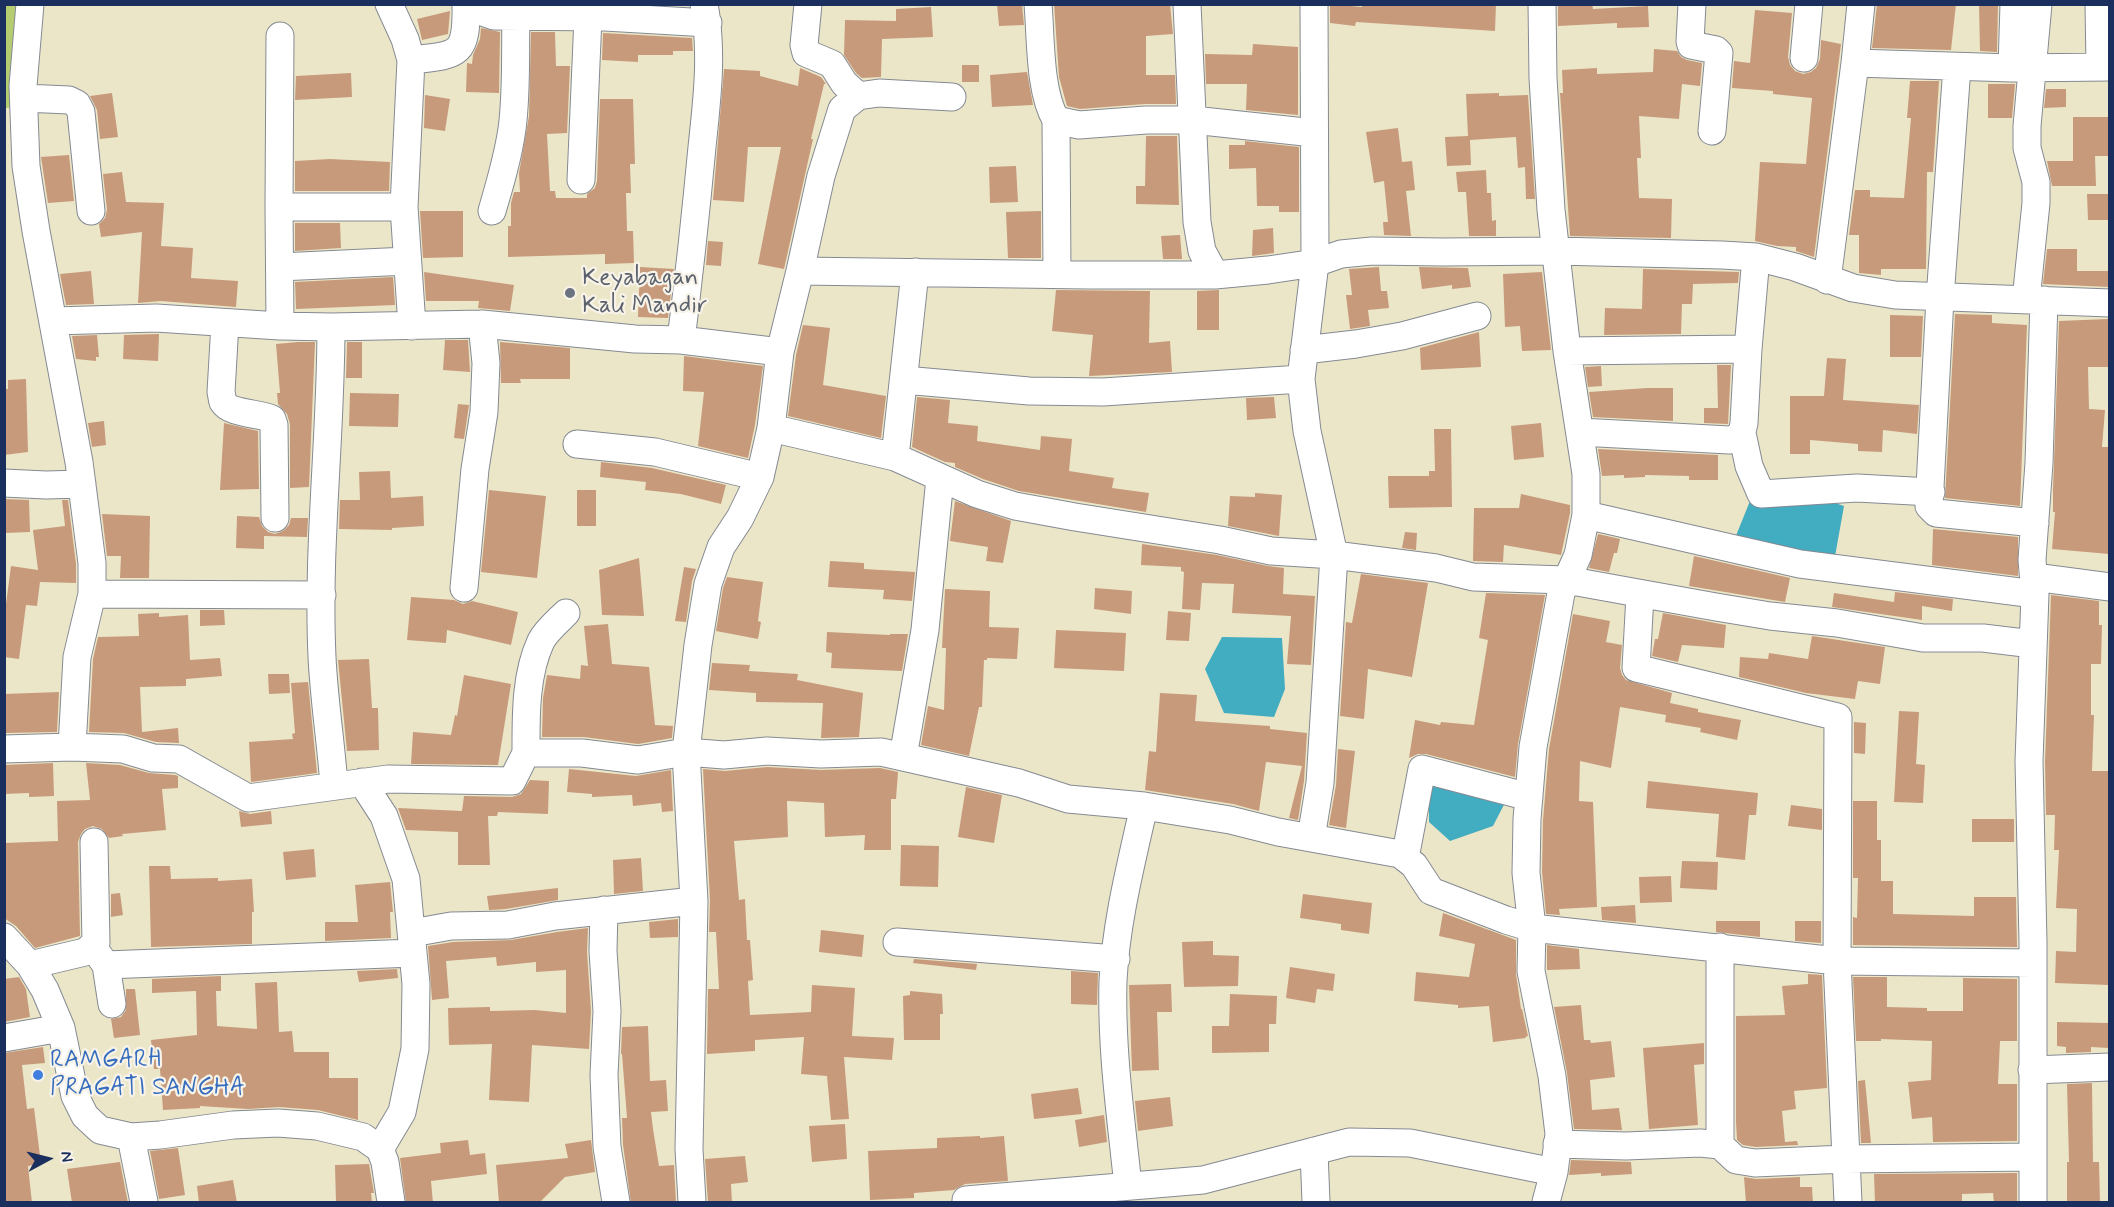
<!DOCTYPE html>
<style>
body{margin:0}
#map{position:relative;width:2114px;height:1207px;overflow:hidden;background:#ece6c8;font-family:Mynerve,sans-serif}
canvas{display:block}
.frame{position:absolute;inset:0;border:6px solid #1b2f5e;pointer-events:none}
.north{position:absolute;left:18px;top:1129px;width:60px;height:60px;-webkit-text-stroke:4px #f7f3e8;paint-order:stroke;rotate:83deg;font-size:16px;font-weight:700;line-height:24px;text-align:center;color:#1b2f5e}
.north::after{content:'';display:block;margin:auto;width:21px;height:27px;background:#1b2f5e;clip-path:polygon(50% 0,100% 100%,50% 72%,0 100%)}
</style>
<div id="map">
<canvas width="2114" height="1207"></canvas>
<div class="frame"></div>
<div class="north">N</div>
</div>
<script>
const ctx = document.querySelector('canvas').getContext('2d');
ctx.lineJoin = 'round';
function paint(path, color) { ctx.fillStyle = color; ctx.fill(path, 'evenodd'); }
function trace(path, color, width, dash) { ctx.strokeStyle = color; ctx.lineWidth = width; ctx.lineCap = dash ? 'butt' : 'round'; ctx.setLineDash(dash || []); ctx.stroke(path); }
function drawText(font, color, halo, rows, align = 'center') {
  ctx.font = font + ' Mynerve,sans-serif'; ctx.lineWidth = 4.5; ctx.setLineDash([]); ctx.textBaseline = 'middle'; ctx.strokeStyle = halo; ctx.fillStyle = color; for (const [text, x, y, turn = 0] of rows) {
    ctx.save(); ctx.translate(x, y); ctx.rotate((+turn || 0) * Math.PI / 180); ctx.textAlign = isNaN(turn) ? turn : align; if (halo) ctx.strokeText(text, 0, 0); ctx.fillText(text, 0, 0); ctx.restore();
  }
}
const green = new Path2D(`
 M5,5h11l1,102 -12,1z`);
const water = new Path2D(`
 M1812,495l32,11 -10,56 -101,-19 17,-42z
 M1222,637l60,1 3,51 -11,28 -50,-4 -19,-44z
 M1429,779l80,16 -16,31 -43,15 -21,-19z`);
const building = new Path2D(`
 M997,4h25l2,21 -25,1z
 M1054,4h116l3,30 -27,2v39h29l1,29h-31l-65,5 -13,-3 -8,-29z
 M1330,4l32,3v-3h134l-1,27 -139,-9 -1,4 -25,-3z
 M1558,4h34l1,5 55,-3 1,21 -32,1v-5l-59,3z
 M1877,4h79l-5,46 -79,-2z
 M1979,4h19l-1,48 -17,-1z
 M931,7l2,30 -51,2 -1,38 -19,1 -6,-5 -12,-18 1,-35 51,1v-12z
 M1755,10l37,3 -4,44 2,8 5,6 8,3 8,-2 5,-4 4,-9 1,-19 20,4 -27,213 -18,-6v-4l-19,-1 -22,-5 5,-79 46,2 6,-66 -39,-4v-3l-41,-3 2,-27 16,2z
 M450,11l-2,23 -26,6 -5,-21z
 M481,28l19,4 -1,61 -33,-1 1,-29 5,1 1,-9 7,-16z
 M531,32h24l1,34h14l-3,67 -20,1 3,57h5l1,7h31v-4l8,-6 2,-7 3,-82h33l2,65h-5l1,29h-5l1,38h6l1,32 -29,1v-10l-97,3v-31h3v-23l3,-11h6l-1,-19 10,-57z
 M603,33l89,5 1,13h-20v4h-35v7l-36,-2z
 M1253,44l45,3v68l-52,-5 1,-26h-41l-1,-30 47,1z
 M1654,49l23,2 4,6 6,3 15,3 -2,23 -18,-2 -3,35 -40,-3 2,42h-4l2,40 33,1 -1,39 -101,-2 -10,-143h3l-1,-23 35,-2v6l56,-2z
 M962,65h17v17h-17z
 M800,68l21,9 5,7h-2l-13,55h2l-29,130 -26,-5 23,-117h-33l-4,55 -31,-2 11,-131 36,2v5l38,10z
 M1027,72l6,33 -41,2 -2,-32z
 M351,73l1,24 -57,3 1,-24z
 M1910,81h29l-6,91h-6l-1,97h-45v6l-22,-2v-38h-10l6,-45h15v7l34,1 7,-80h-4z
 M1988,84h27l-3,34h-24z
 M2046,89h20v18l-22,1z
 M112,93l6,44 -18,2 -3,-29 -7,-14z
 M1499,93v3l29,-1 7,104h-9l-1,-32 -7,1 -2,-31 -46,3 1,25 -24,1 -2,-29 23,-1 -2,-42z
 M425,95l25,4 -5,32 -21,-3z
 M2073,117h36v39h-14l1,30h-44l-5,-25h26z
 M1398,128l4,34 10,-1 3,29 -9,1 5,45 -27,-1 -1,-13h5l-4,-41 -10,2 -8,-51z
 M1146,136h31l2,69 -43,-1v-18h9z
 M1245,141l54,6v65h-20v-6h-22l-1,-38 -27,1v-24h16z
 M69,155l5,46 -26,2 -7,-46z
 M330,159l60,3 -1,29h-94v-30z
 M1016,166l2,36 -28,1 -1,-36z
 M1486,170l1,23h4l1,28 4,-1v16h-27l-3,-44h-8l-2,-20z
 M122,172l4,30 38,1 -3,43 32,2 -2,30 47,3 -2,26 -75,-6 -23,2 4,-71 -41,5 -2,-13 6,-6 2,-8 -4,-36z
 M2087,194h22v26h-21z
 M420,211h43v46l-40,1z
 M1041,211v47h-33l-2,-46z
 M295,223h45l1,25 -46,3z
 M1273,228l1,25 -22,3 1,-26z
 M1180,235l2,24h-19l-2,-23z
 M708,241l15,1 -2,24 -15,-1z
 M2047,249h30v22h32v16l-66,-3z
 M640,267l34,2 -6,49 -30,-1z
 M1379,267l2,24h6l2,17 -21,2 2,16 -20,3 -4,-34h6l-3,-26z
 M1419,267l49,1 3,19 -19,2v-4l-30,4z
 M1643,269l96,3 -1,11 -45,1 -1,20h-10l-1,30 -77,1 1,-27 37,1z
 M91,271l3,33 -28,1 -6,-31z
 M424,272l90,13 -4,26 -32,-3 1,-7h-53z
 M1542,272l9,78 -29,1 -2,-25 -15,1 -2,-53z
 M393,277l2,28 -99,4 -1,-27z
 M1056,290l94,1 -1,52 21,-2 2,31 -83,4 4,-41 -41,-4z
 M1219,290v40h-22v-39z
 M1955,314l37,1v8l35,2 -7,181 -75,-8z
 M1890,315l33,1 -2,41h-31z
 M2108,319l1,48h-21l1,42 16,1 -3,37h7v107l-57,-5 3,-37h-2v-23l6,-168z
 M803,325l27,3 -7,57 63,11 -5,42 -93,-22 8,-61z
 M1479,332l2,35 -60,3 -1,-22z
 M159,334l-1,27 -35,-2 1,-24z
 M97,335l2,22h-3v4l-20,-2 -4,-23z
 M445,340h23l2,32 -27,-2z
 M298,342h17l-6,145 -19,1v-64l-3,-10 -9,-10 -1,-11h3l-4,-49z
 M347,342h15v36h-16z
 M500,342l70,6v31h-50l1,4h-20z
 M684,356l79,10 -8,59 -7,33 -50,-12 6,-54 -21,-1z
 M1827,358l19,1 -3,41 76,5 -2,29 -34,-4 -1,22 -24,-1v-7l-48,-4v14h-20v-58h34z
 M1717,365h14l-3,59 -24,-1v-15h14z
 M1601,366l1,20 -14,1 -3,-20z
 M26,379l2,73 -24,3v-66h4v-9z
 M1647,388h26v33l-80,-4 -4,-25z
 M350,393l49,1 -1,33 -49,-1z
 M917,397l33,3 -2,23 30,3 -1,15 63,9 1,-14 31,3 -3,32 45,7 -2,10 37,5 -3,19 -127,-21 -36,-12 -28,-12v-4l-10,-1 -33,-15z
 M1274,397l2,21 -29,2 -1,-22z
 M458,404l11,1 -5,34 -10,-1z
 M104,421l2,24 -14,2 -4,-24z
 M224,423l34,8 1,58 -39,1z
 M1541,423l3,34 -30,3 -3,-34z
 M1434,429h17l1,78 -63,1 -1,-32h41v-5h6z
 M1598,449l120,6v25h-29v-4l-44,-1v2l-21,1v-3l-22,1z
 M601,462l51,6 74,17 -5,19 -40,-10 -36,-4 1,-8 -46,-5z
 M390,471l1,27 32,-2 1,30 -32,2v2l-53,-1 1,-29h20l-1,-28z
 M489,490l57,6 -9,82 -56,-6z
 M577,490h19v36h-19z
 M1255,493l27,2 -3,41 -51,-10 2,-30 25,1z
 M1521,494l49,11v8l-9,42 -57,-10 -1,17 -30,-1 1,-53h45z
 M4,499l25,1 1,32 -26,1z
 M62,500h6l8,64v19l-36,-1 -3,24 -11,-1 -7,54 -15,-2v-38l7,-53 27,4 -5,-40 32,-4z
 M955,501l56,20 -8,42 -17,-2 2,-14 -38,-6z
 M102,514l48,2 -1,62h-29l1,-22h-14z
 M237,516l22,1 3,9 6,6 7,2 8,-3 6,-6 2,-7h17l-1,19 -43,-1v13l-28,-1z
 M1933,529l85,8v39l-86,-11z
 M1405,532l12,1 -1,17 -14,-2z
 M1598,534l22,5 -3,14h-3l-5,19 -20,-4z
 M1142,544l75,11 51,11 16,2 -1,26 32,2 -4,69 -24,-1 4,-48 -59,-3 2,-29 -32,-1 -2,27 -18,-1 2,-37 -3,-1v-4l-40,-2z
 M1694,556l96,22 -5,24 -96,-16z
 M639,558l5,58 -42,-1 -3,-45z
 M830,561l34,2v6l51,3 -3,29 -29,-2 1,-9 -56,-3z
 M684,567l12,2 -4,12 -6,41 -11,-1z
 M1361,574l67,9 -16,94 -44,-8 -4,50 -24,-3 6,-94 6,1z
 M727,577l36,5 -5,39 3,1 -3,17 -42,-8 7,-43z
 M1095,588l37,3 -1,23 -37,-5z
 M945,589l45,2 -1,36 30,1 -2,31 -30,-1v2h-3l-2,47h-3l-10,49 -48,-11 7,-39 16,4 2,-62h-4z
 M1895,592l58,7 -1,12 -30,-5v14l-90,-13 2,-14 60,9z
 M1486,593l59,2 -27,149 -3,33 -89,-23h-8l-9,4 6,-38 25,5 1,-3 33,3 14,-85 -9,-2z
 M2051,595l48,6v24h3l-1,39h-10v51h3l-2,56h17v214l-54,-2 1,-32 20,1 1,-43 -21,-1 3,-58h-5l1,-35h-9l-1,-54z
 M411,597l43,3 9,4 9,-3 46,11 -7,33 -64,-15 -1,13 -39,-3z
 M200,610h24l1,15 -25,1z
 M1168,611l23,2 -2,28 -23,-1z
 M159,613v4l29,-2 2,45 30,-2 2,18 -36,3v7l-46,1 2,45 36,-4 1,15 -23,-1 -32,-9 -35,-1 4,-73 5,-22 41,-1 -1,-22z
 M1663,613l63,12 -2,23 -42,-3 -4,17 -26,-6 3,-17h3z
 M1573,614l37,7 -4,21 16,3 -2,23 2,7 4,5 46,13 -2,10 28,6v3l43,8 -4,20 -37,-8 1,-4 -36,-6 1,-7 -46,-8 -9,61 -31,-7 -1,40 14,1 4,105 -38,2 1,6 -14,-1 -4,-42 1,-52 6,-71z
 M608,624l4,40 37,3 6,58 18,1 -1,12 -34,6 -54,-7h-42l1,-39 4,-23 33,4 1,-14 7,1 -4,-40z
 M1056,630l70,3 -2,38 -70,-3z
 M827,632l63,3v-1h18l-6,37 -71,-3 1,-15 -6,-1z
 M1812,636l73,11 -5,37 -22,-3 -3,18 -49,-6 -67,-16 1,-20 28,2 1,-6 39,6z
 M369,659l3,49h6l1,42 -32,1 -9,-91z
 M712,663l38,2 -1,6 49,3 -1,6 66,13 -4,44 -38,1 2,-35 -67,-1v-9l-47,-3z
 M268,674h21l1,19 -21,1z
 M464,675l47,9 -13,81 -87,-1 2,-32 38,3 4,-20 2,1z
 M308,682l9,91 -66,9 -2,-40 44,-3 -1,-5 3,-1 -4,-50z
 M59,692l-2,40 -53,1v-39z
 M1160,693l37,2 -2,26 75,5v3l37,4 -3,48 -6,39 -9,-2 13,-52 -36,-4 -7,49 -26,-7 -88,-14 4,-39 7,1z
 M1899,711l20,1 -3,52 9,1 -2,38 -29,-1z
 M1854,722l12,1 -1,31 -11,-1z
 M1338,749l17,2 -9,77 -17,-3 7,-40z
 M53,763l1,33 -25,1v-4l-25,1v-29z
 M86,763l34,2 29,8 26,2 3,1v12l-16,1 4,41 -44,4 1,2 -14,2 -7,-9 -9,-3 -8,3 -4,5 -3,8 2,94 -45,12 -19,-22 -12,-8v-75l54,-2 -1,-40 33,-1z
 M767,767l54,3 59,-2 18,4 -2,27h-5v51h-27l1,-15 -40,2 -1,-34 -37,-2 1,36 -54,4 5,59 6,-1 2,41h3l3,40 -5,1 2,34 61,-3 1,-27 43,3 -3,48 42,2 -2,22 -48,-3 5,62 -18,1 -4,-44 -26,-2 3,-37 -49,3v11l-48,3 1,-65h11l-3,-57h-7l1,-32 -7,-131 22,2z
 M569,769l67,7 35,-6 2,41 -11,1 -1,-9 -28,3 -1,-11 -40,2v-3l-25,-2z
 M530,780l19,1 -1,33 -50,-2 -1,4h-9l2,49h-32v-33l-52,-2 -8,-22 64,3 2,-15 48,1 9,-3z
 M1648,781l110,12 -2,22h-7l-4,45 -29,-3 3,-43 -73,-6z
 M966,787l36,8 -8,48 -36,-6z
 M1853,801h24v39h4v41h12v33l81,2v-19h42l1,50 -164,-2v-28l4,1 1,-40h-5z
 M1791,805l31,4v21l-34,-4z
 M239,811l11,3 21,-3 1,13 -31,3z
 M1972,819h42v23h-42z
 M901,845l38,1 -1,41 -38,-1z
 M314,849l2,28 -30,3 -3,-28z
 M641,858l2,33 -29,3 -1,-34z
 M1682,861l36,1 -1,28 -37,-2z
 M149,866h21l1,13 47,-1v3l34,-2 2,33h-2v32l-101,3z
 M1671,876l1,26 -32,1 -1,-26z
 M390,882l3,30h-3l1,26 -66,3v-19h33l-3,-37z
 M558,888v12l-52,9 -17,1 -2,-14z
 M120,893l3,22 -12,2v-23z
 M1303,894l69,9 -3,31 -28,-4v-6l-41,-6z
 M1635,905l1,18 -34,-3 -1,-13z
 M1443,913l73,27v34l5,35h1l6,27 -3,1 1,1 -33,4 -4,-36 -31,2v-3l-44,-4 2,-29 53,5 6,-33 -36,-8z
 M678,919v18l-28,1 -1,-16z
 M1716,921h44v16l-44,-5z
 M1795,921h26v22l-26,-2z
 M588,928l-1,24 4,59 -2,38 -57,-4 -3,57 -40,-2 3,-56 -43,1 -1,-37 42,-1v4l45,-1 31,3v-43l-30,2v-10l-39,4 -1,-9 -50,4 3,37 -17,2 -4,-54 25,-4 58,-2 46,-8z
 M821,930l43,5 -2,22 -43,-5z
 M1213,941v14l26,1 -1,30 -54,1 -2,-45z
 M1547,945l32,4 1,20 -33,1z
 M914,959l63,5 -1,6 -63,-7z
 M1290,967l45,7 -2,17 -16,-2 -2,14 -29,-5z
 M397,969l1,9 -39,4 -2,-11z
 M1071,971l27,2 -1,32 -26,-1z
 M1808,974l14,1 5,113 -33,3 2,18 -14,2 3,31 12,-1 1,4 -42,2 -13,-2 -6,-5 -1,-18v-106l49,-1 -3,-29 26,-2z
 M221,976v15h-5l1,35 40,3 -2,-46 22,-1 2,50 13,-1 2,21h35v26h29v42l-40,-10 -39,-3 -31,2 -48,-3v2l-37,2 -3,-41h-6l-3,-29 46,-5 -1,-44 -44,2v-14z
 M19,977l7,12 4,28 -26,5v-43z
 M1853,977h34v30l40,1v3h36v-33l54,1v62h-17l-2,43h19v57l-84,1 -1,-25 -20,2 -4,-37 23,-2 1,-39 -51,-2v2h-25z
 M1171,984l1,28h-15l2,58 -27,1 -3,-86z
 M126,989h9l5,46 -26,3 -3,-19 10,-2 5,-7z
 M910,991l32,3 1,20h-3v26h-36l-1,-44 7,-1z
 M1230,994l47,2 -1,28h-7v28l-57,1v-27h17z
 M1581,1005l3,35h6l1,3 20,-2 4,36 -25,3 2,30 27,-2 3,22 -48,-1 -7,-56 -13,-66z
 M2057,1022l52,1v25l-18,-1v5l-25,1v-6l-9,-1z
 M648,1026l2,55 16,-1 2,31 -17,1 2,17 6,37 15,-1 2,38h-45l-8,-58 -1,-27h5l-5,-64h-1l1,-27z
 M1704,1043v21l-10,1 4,60 -49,4 -6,-81z
 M43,1047l2,16 -23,2 5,44 7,-1 7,56 -13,2 4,37h-28v-150z
 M1865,1080l6,63h-10l-3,-62z
 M2092,1083l1,79h6l1,41h-33v-41h2l-2,-78z
 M1078,1088l4,26 -48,5 -3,-25z
 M1170,1097l3,29 -35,5 -3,-30z
 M1104,1115l3,27 -28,5 -4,-27z
 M845,1124l2,35 -35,3 -3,-36z
 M980,1136v2l24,-2 4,45 -43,3 -11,6 -40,3v5l-44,2 -2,-49 69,-3v-10z
 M468,1140l2,15 15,-2 2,21 -56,7 2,22h-27l-6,-45 41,-5 -1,-10z
 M591,1140l4,32 -30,5 -26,26h-40l-3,-38 72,-7 -3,-14z
 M178,1148l7,47 -26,4 -9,-48z
 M745,1156l3,26 -17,2 1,19h-24l-3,-44z
 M1571,1160l60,2 1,12 -31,2v-3l-32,2z
 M120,1162l8,41h-56l-5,-34z
 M369,1164l5,29h-3l1,10h-36l-1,-38z
 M2017,1173v30h-23l-1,-10 -31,1v9h-87l-1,-29z
 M1744,1177l12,2 44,-2v10h12l1,16h-67z
 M233,1180l4,23h-38l-2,-17z`);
const minor = new Path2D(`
 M30,4l-7,82 3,80 10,65 43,231 13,101v31l-15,63 -5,90
 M389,4l16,35 6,21c48,-5 56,-4 55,-56
 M471,4l6,6 17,6 111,1 103,6
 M808,4l-4,41 2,8 26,11 12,19 14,13
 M1038,4c3,34 1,87 18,116l1,154
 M1187,4l10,218 5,29 13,24
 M1542,4l1,74 8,132 16,141 19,123v41l-8,40 -17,38 -28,154 -6,72 -1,54 6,55 305,33 196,2
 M1692,4l-2,37 1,4 25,5 3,3 -7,78
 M2099,4l1,63
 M1804,58l5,-54
 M411,60l-7,147 8,119
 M1855,63l6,-59
 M1957,67l-17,231 -11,208 7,7 99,10
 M2012,68l2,-64
 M24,98l45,2 8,4 4,8 10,99
 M1056,120l23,5 67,-5h47l121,13
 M581,180l7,-163
 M279,207l1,-171
 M492,211c8,-27 16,-54 20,-82 5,-37 3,-75 4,-113
 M280,267l127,-6
 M800,271l21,-95 21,-67 16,-13 21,-3 73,4
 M1827,280l28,-217 157,5 98,-1
 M2026,300l10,-97v-21l-9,-34v-22l11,-122
 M54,321l102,-3 124,8 51,1 151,-3 153,15 46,1 99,12 20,-81 288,4h127l53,-5 47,-7 26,-9 31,-3 72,1 111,-1 167,4 34,2 39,10 58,21 42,7 215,8
 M225,323l-4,69c1,4 1,7 2,10 7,12 37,11 49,17l2,6 1,93
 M280,326l-1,-119h125
 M331,327c0,110 -14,220 -9,330 2,43 9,86 12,128
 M681,340c8,-64 15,-129 21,-193 5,-47 11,-95 2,-143
 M1304,350l52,-6 46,-8 75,-20
 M1567,351l181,-2 8,-92
 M904,380l125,11 74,1 198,-13
 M771,428l124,29 82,37 38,12 60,11 145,23 51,11 63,4 102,13 37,9 93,3 150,27 54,9 67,7 86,15h60l50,6
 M1580,432l149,8c10,-2 13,-6 15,-17l4,-74
 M1742,433l7,33 12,28 96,-6 74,4
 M577,444l78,8 105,25
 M895,457l20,-185
 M4,483l42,2 36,-1
 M1586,515l214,49 235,30
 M2034,577l76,10
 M464,588l11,-119 9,-57 2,-49 -4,-39
 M92,594l230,1
 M1640,595l-4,73 202,49 -1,244 11,241
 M4,749l68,-2 51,2 30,9 26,1 69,39 140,-19 124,2 14,-28h56l56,7 48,-8 12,-107 10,-61 13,-37 19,-29 20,-41 11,-49 9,-76
 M526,753c0,-36 -1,-78 15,-112 5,-10 17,-20 25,-28
 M903,757l22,-127 15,-152
 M362,782l22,34 22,63 10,105 -1,65 -13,63 -22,37
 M1311,838l9,-55 14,-228 -27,-124 -6,-52 14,-116 -1,-259
 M1405,858l17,-89 107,28
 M604,910l-1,41 4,60 -3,64 3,72 9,55
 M412,933l39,-7 57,-1 47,-9 139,-15
 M4,937l26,28 15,25 16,38 14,68 10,20 15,14 31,7 29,-2 73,-10 45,-2 39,3 46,11 17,12 5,13 6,40
 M897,942l219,17
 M95,950l11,15 6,39
 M30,965l55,-13 11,-9 -2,-101
 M106,965l307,-12
 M4,1038l57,-10
 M2032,1070l78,-3
 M131,1137l13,65
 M1557,1144l69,2 74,-3 20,2 16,15 19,3 90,-4 188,-2
 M1720,1145v-198
 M1314,1151l2,51
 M1128,1186c-7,-68 -17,-136 -15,-205 3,-59 18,-117 31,-175
 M692,1202l-3,-53 5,-248 -8,-149 38,3 43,-4 54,3 60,-2 138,31 49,16 76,7 86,14 48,12 122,22 14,11 17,26 75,29 26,8 -1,43 21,105 7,58 -5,38 -8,30
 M966,1202v-2l237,-20 146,-38 61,1 144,29
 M2033,1202v-260l-4,-181 6,-167 -3,-34 7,-97 5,-163`);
const markers = [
 [570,293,6,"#6b7280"],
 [38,1075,6,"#3f7fe0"]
];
const worshipNames = [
 ["Keyabagan",582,279],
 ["Kali Mandir",582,307]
];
const shopNames = [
 ["RAMGARH",50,1061],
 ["PRAGATI SANGHA",50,1089]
];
paint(green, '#b6cc71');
paint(water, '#42acc1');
paint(building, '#c79a7c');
trace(minor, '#848a93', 29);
trace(minor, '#fff', 27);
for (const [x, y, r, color] of markers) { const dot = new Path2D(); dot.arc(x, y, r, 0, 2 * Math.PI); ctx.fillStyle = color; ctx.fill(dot); trace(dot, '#f7f3e8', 2); }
drawText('24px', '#5b616d', '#f7f3e8', worshipNames, 'left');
drawText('24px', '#366cbe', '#f7f3e8', shopNames, 'left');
</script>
